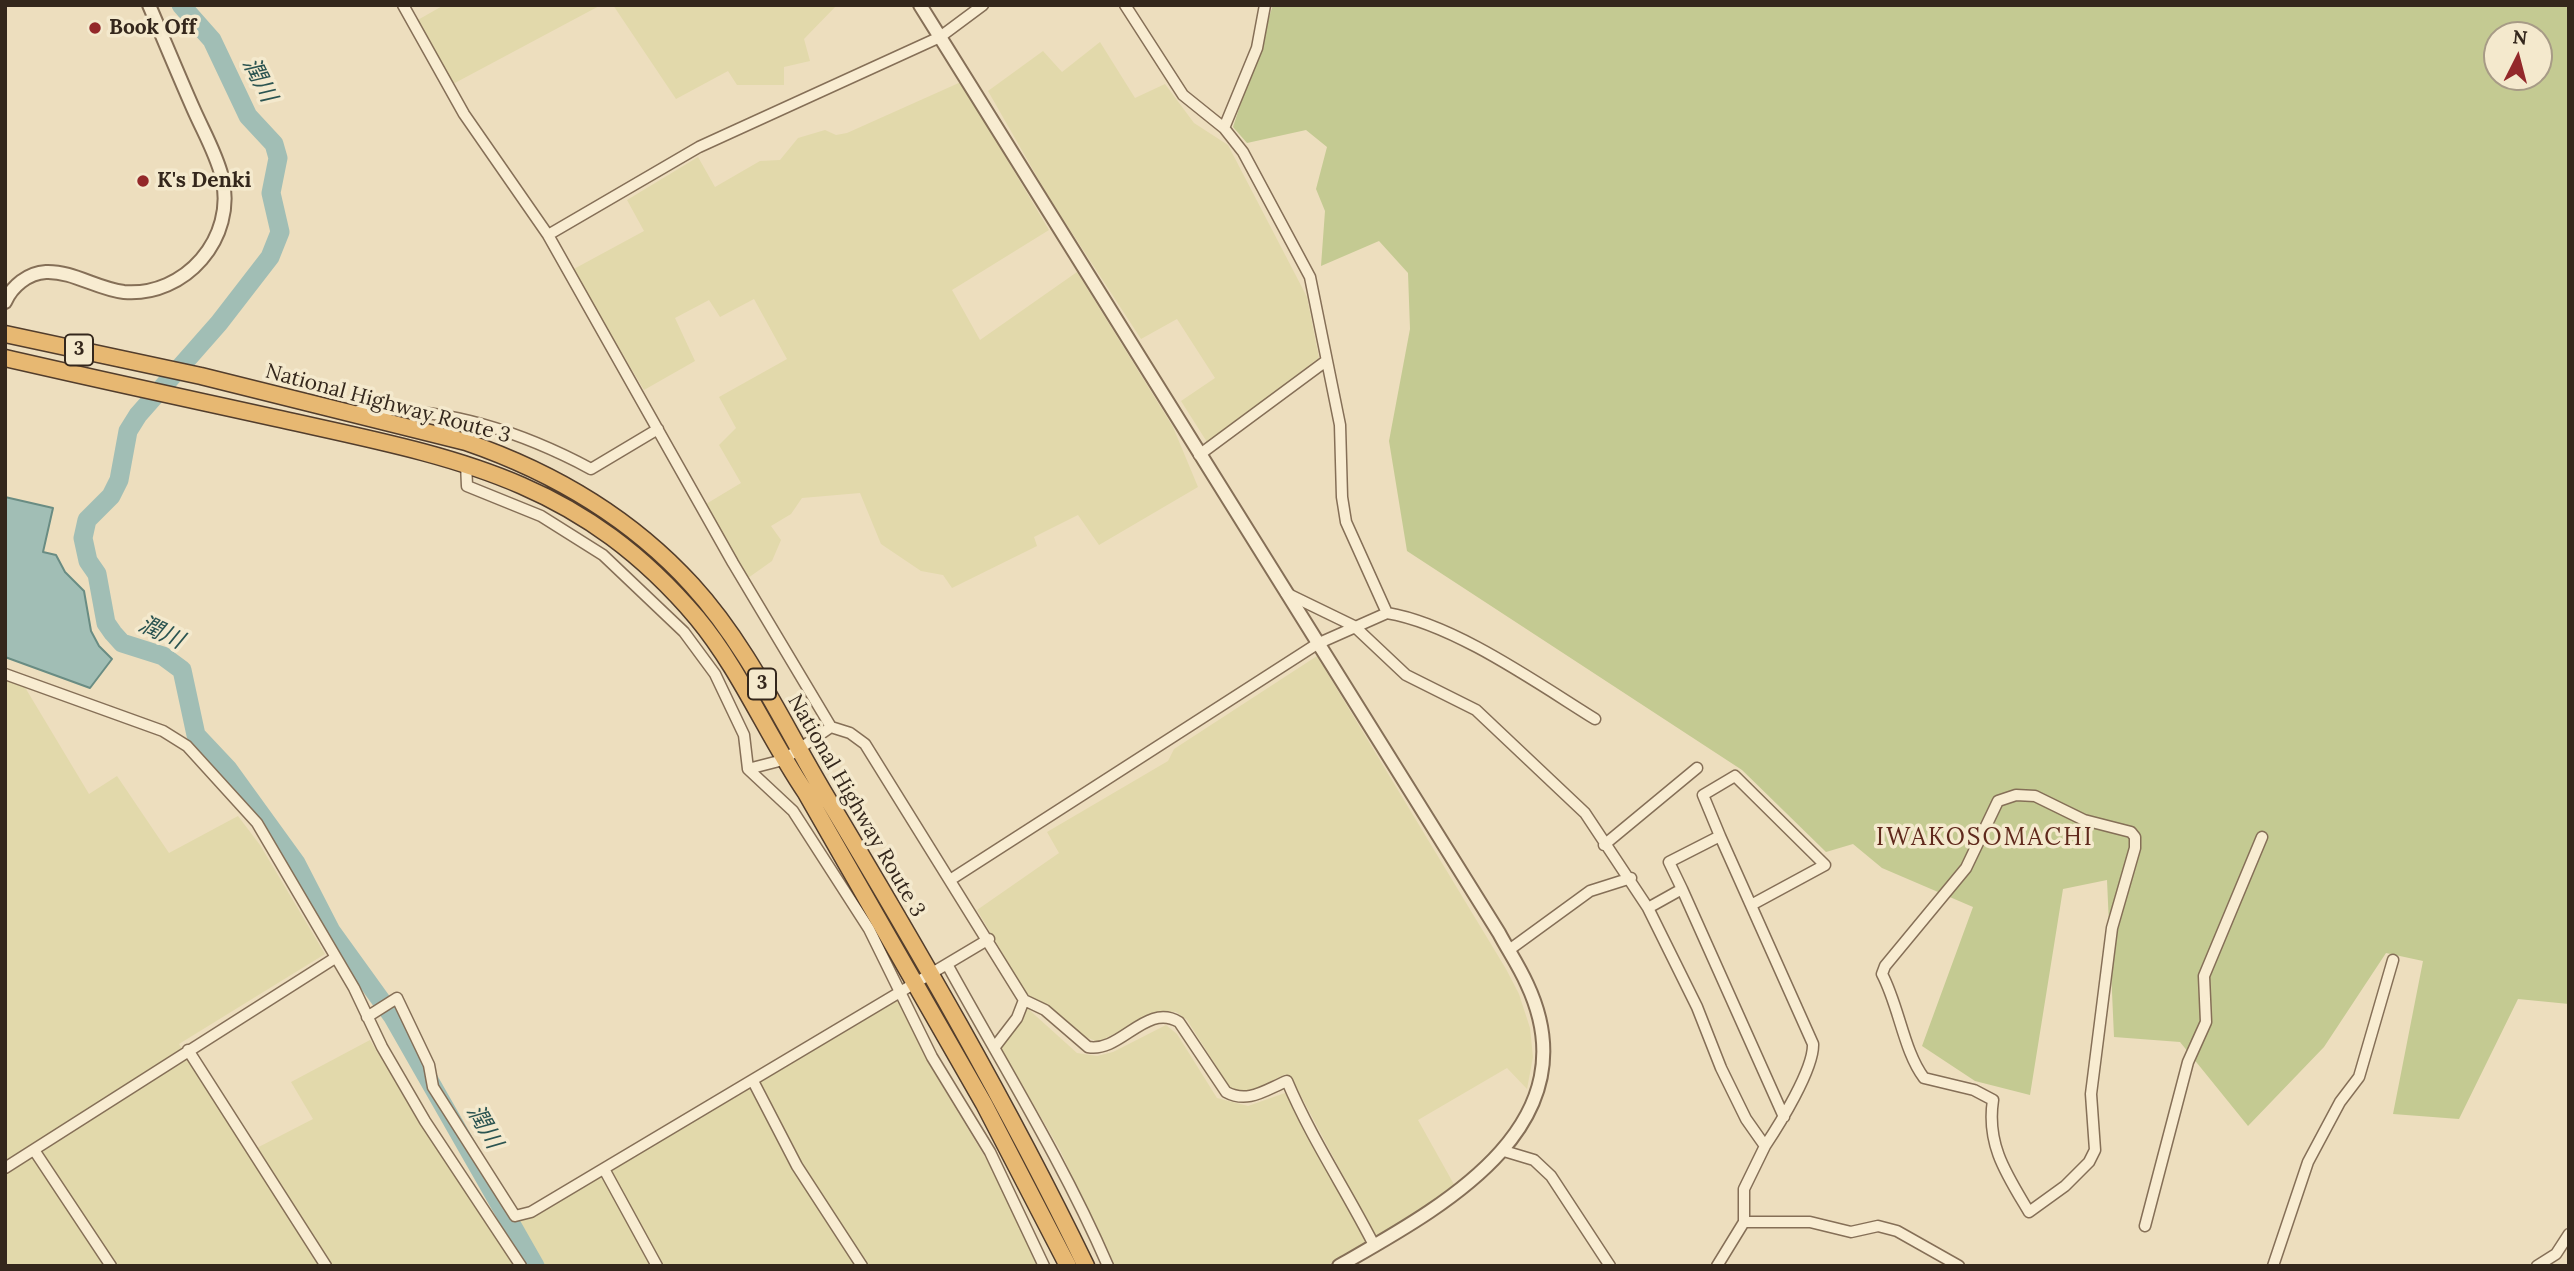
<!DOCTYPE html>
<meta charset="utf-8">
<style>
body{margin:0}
#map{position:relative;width:2574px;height:1271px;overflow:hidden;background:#eddebe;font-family:Lora,serif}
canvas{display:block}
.frame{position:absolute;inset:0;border:7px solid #34271c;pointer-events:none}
.north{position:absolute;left:2483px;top:21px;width:70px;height:70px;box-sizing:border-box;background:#f4e9cd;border:2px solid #a79b86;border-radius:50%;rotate:6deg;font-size:19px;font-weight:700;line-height:28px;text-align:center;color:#34271c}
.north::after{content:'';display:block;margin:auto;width:24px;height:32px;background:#93282a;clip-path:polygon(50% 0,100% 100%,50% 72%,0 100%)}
</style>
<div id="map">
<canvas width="2574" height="1271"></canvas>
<div class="frame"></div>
<div class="north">N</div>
</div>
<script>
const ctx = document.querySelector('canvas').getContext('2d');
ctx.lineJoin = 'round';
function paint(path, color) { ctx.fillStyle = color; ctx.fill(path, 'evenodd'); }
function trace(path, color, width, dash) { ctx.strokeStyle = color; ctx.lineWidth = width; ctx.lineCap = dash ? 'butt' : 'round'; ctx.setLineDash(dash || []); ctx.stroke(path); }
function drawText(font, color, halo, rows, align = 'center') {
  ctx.font = font + ' Lora,"Noto Sans JP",serif'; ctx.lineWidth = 7; ctx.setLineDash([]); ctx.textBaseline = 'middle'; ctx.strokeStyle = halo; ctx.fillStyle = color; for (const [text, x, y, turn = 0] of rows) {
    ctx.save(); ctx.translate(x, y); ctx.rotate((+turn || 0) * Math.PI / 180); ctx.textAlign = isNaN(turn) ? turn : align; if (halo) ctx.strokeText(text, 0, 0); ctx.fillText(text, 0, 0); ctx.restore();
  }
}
const farmland = new Path2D(`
 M444,5h157l-148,79 -37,-63z
 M613,5h224l-33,34 6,22 -26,6v18h-47l-9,-14 -52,28z
 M1100,42l35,56 30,-14 29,39 34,22 79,152 12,61 -112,84 -26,-41 34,-23 -38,-59 -36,20 -93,-143 -60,-105 55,-40 19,21z
 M961,82l88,148 -97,60 28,50 97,-68 96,155 25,60 -99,58 -21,-30 -44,22 3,9 -85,42 -9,-13 -22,-4 -40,-27 -21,-51 -58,5 -11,16 -20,12 10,14 -9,21 -24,17 -42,-74 35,-21 -22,-38 17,-17 -17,-31 68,-38 -33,-60 -34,18 -11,-17 -34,18 20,43 -51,29 -72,-120 72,-39 -17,-31 71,-43 17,30 45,-26 20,-1 18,-22 27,-8 11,5 11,-2z
 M1317,656l189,313 13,25 11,34 3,29 -6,32 -20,-21 -89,52 38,68 -80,50 -84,-159 -6,-5 -42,20 -14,-6 -43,-68 -11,-8 -16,-1 -62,31 -12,-5 -60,-44 -49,-83 82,-57 -12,-21 121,-71 6,-12z
 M5,677l18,7 66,110 28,-18 52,77 69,-37 22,29 65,109 -146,90 68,109 66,-34 -22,-37 79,-42 48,79 78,116 401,-235 31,62 79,132 32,72h-1034z
 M1026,1007l51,46 20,3 16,-4 53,-27 11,9 40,64 31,8 37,-13 82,149 -41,24h-213l-53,-116 -60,-103 22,-27z`);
const green = new Path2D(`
 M1273,5h1296v999l-51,-5 -59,120 -66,-5 30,-153 -37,-8 -62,94 -76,79 -68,-84 -66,-5 -7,-157 -44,9 -33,206 -55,-14 -53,-35 51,-139 -91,-39 -29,-24 -27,8 -84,-82 -335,-219 -18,-110 21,-112 -2,-56 -29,-32 -58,25 4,-55 -9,-22 11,-42 -21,-17 -59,13 -14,-16zM2497,35h42v42h-42z`);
const water = new Path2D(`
 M5,497l48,11 -10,44 13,3 9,17 19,19 7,40 8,15 13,13 -22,29 -85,-31z`);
const river = new Path2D(`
 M181,5l31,35 36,76 26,28 4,14 -7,35 9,39 -10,25 -51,66 -81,92 -10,16 -9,49 -8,16 -24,24 -4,18 5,23 9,13 9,49 7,10 9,10 41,13 19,14 14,65 32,34 68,94 35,68 62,86 142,249`);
const minor = new Path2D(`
 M403,5l61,109 84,121 185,328 98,164 19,6 15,11 159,256 21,10 43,37c33,6 58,-45 91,-25l47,70c22,12 39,-2 61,-11 24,57 59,109 87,164
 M1224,128l33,-80 8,-43
 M548,235l151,-88 241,-110 43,-32
 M358,411c81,-6 162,20 233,58l67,-40
 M1199,455l127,-94
 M466,463l1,23 74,30 62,39 81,77 31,42 29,61 4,34 45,42 76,118 63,128 58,95 54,114
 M1286,593l68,33 52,49 70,35 109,103 63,95 49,99 24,61 25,51 19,27 -21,43v33l-27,44
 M1387,613c67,11 150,70 208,106
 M5,674l158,57 24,15 70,77 97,165 28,59 43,74 96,145
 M748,769l35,-9 48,-33
 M2016,795l19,1 49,24 47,12 4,5v11l-23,80 -21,166 4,56 -6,12 -24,24 -36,26c-22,-37 -43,-67 -36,-112l-19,-10 -50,-12c-20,-26 -25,-72 -42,-104l3,-8 81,-98 32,-67z
 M1720,836l-17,-41 32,-19 90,89 -72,39
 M1604,845l93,-77
 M950,880l367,-236 70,-31 -41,-91 -4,-25 -2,-72 -30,-148 -67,-125 -19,-24 -41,-33 -58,-90
 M1682,889l102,228
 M1648,908l34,-19 -13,-27 51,-26 93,208c1,25 -34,81 -48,102
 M1509,950l81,-59 41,-13
 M948,966c55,100 115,196 160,300
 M367,1017l30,-19 32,67 4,22 82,129 16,-4 458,-273
 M994,1048l23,-30 7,-18
 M188,1050l138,216
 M753,1081l44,85 65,100
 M34,1150l77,116
 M1504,1151l30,9 17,16 59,90
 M5,1168l330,-210
 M604,1169l53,97
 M1744,1222h66l41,10 27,-6 19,5 62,35
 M2145,1226l43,-164 18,-40 -2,-46 58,-139
 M2273,1266l35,-104 32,-60 19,-25 34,-117
 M2537,1266l19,-12 13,-20`);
const tertiary = new Path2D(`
 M920,5l579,928c9,17 20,33 28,51 67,143 -87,224 -188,282
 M5,302c7,-16 23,-29 41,-30 27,-1 51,17 78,20 61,5 113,-54 98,-115 -6,-24 -19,-46 -29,-69 -15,-34 -29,-68 -44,-103`);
const trunk = new Path2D(`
 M5,334l196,42 265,66c87,30 164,75 226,143 55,60 90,137 131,206 93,155 184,312 263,475
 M5,358c95,22 189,42 284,63 167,37 290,58 408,197 44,53 70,118 109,175l178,311 84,162`);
const markers = [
 [95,28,7,"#93282a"],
 [143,181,7,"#93282a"]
];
const shields = [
 [79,350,28],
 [762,684,28]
];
const shieldNames = [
 ["3",79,350],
 ["3",762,684]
];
const poiNames = [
 ["Book Off",109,28],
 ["K's Denki",157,181]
];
const streetNames = [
 ["National Highway Route 3",388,404,15],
 ["National Highway Route 3",856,806,60]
];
const waterNames = [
 ["潤川",259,80,63],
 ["潤川",161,633,25],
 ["潤川",484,1127,60]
];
const quarterNames = [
 ["IWAKOSOMACHI",1985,838]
];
paint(farmland, '#e2d9ab');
paint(green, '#c4ca92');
paint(water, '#a1beb5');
trace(water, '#698c83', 2);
trace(river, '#a1beb5', 19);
trace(minor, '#856f57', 13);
trace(tertiary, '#856f57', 16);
trace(trunk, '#523d2c', 19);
trace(minor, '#f8ecd1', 10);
trace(tertiary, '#f8ecd1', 12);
trace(trunk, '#e7b872', 16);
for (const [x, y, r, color] of markers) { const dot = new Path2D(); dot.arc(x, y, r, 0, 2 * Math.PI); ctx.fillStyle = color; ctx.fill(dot); trace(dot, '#f4e9cd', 2.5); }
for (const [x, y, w] of shields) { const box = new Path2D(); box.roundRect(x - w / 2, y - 15.5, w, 31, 5); ctx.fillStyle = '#f4e9cd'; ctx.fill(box); trace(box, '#34271c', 2); }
drawText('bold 19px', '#34271c', null, shieldNames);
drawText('bold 21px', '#34271c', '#f4e9cd', poiNames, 'left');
drawText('21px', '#34271c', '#f4e9cd', streetNames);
drawText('italic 23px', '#2b5451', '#f4e9cd', waterNames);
ctx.letterSpacing = '2px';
drawText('24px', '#60291c', '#f4e9cd', quarterNames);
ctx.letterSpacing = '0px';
</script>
